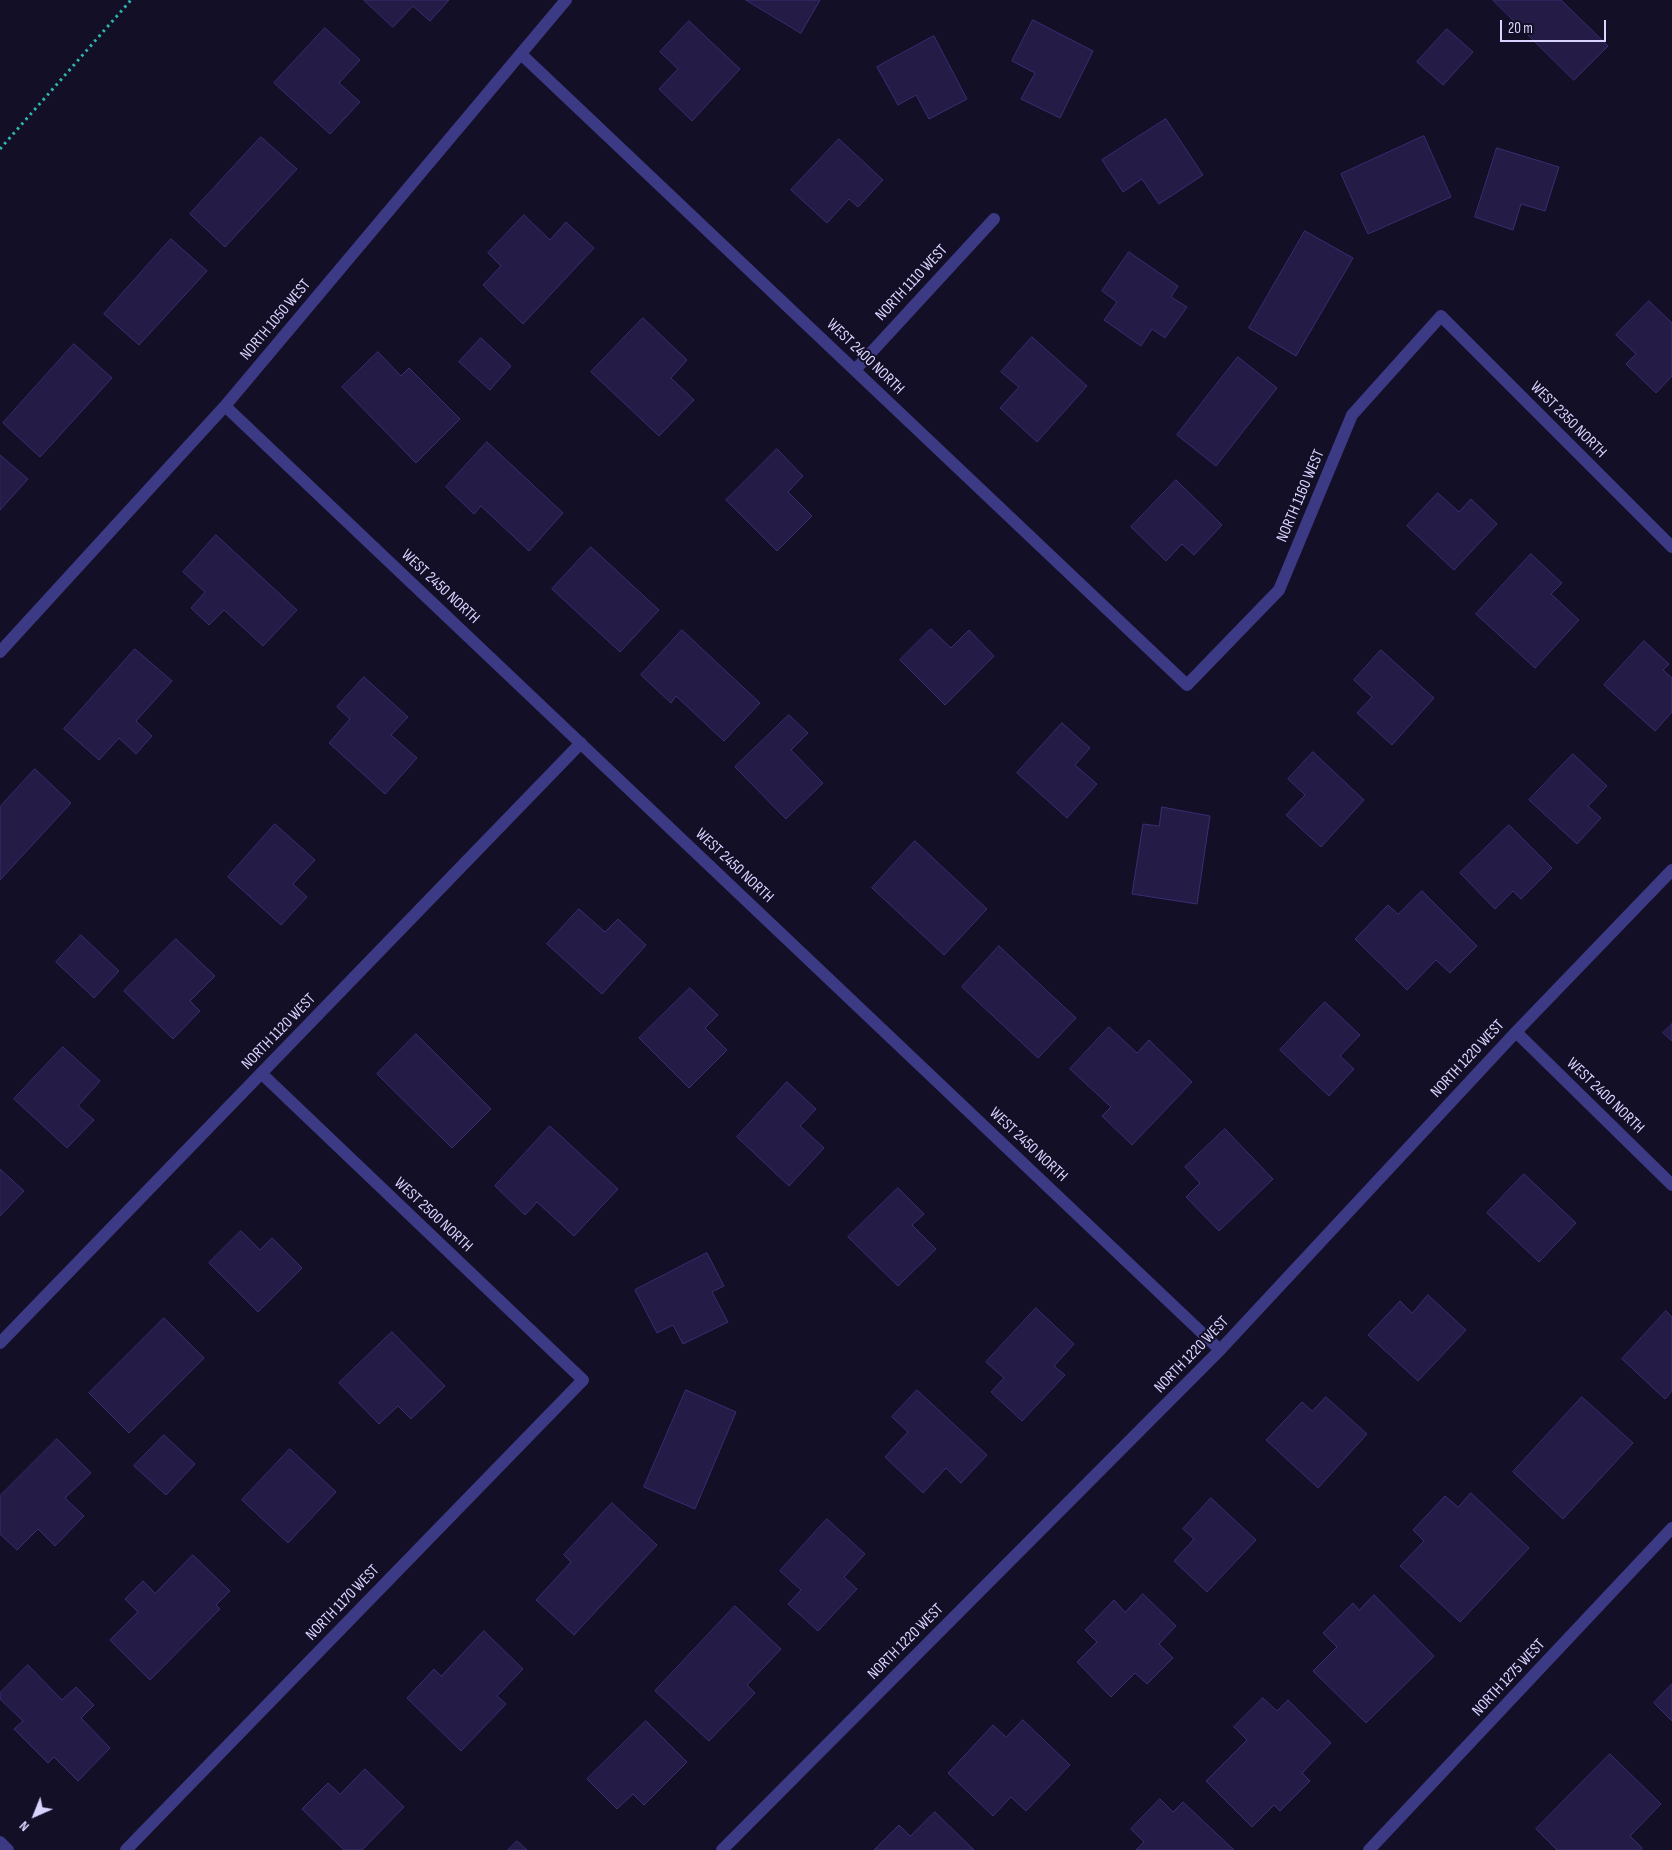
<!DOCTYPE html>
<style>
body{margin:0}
#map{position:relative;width:1672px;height:1850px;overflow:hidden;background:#130f26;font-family:"Sofia Sans Condensed",sans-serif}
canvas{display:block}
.north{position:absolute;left:10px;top:1790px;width:50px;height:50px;-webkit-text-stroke:4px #130f26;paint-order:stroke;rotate:224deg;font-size:14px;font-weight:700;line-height:20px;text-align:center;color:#d9d4ff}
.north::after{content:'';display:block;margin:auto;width:18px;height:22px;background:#d9d4ff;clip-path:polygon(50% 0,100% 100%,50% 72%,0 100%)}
.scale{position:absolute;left:1500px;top:20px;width:106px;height:22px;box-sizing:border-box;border:2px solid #d9d4ff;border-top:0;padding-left:6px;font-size:15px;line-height:18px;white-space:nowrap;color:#d9d4ff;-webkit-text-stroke:4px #130f26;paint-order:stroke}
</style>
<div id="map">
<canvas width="1672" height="1850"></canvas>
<div class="north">N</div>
<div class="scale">20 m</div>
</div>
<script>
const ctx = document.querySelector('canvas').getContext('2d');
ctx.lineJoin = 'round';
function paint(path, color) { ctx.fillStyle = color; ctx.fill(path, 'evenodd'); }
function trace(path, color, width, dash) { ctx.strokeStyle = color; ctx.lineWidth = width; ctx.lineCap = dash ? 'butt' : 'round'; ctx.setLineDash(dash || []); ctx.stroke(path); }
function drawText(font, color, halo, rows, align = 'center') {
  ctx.font = font + ' "Sofia Sans Condensed",sans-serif'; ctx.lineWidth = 4; ctx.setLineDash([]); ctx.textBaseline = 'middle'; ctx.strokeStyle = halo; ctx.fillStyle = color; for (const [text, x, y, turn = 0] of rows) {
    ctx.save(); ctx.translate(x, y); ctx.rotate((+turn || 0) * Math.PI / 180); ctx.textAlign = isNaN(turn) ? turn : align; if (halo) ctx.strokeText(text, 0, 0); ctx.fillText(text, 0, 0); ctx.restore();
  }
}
const building = new Path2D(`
 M364,0h85l-19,21 -17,-15 -20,21z
 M746,0h74l-19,33z
 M1493,0h68l47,46 -34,34z
 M1033,20l60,31 -33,67 -39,-19 14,-26 -23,-12z
 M689,21l51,48 -48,52 -33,-32 19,-20 -18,-17z
 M325,28l35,32 -21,23 21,19 -30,32 -56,-51z
 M1447,29l26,23 -30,33 -26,-23z
 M934,36l33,63 -38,20 -13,-24 -18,10 -21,-38z
 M1166,119l37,56 -44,29 -17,-25 -19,13 -21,-32z
 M1424,136l27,61 -83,37 -27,-60z
 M261,137l36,32 -72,78 -35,-33z
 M839,139l44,41 -25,27 -9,-8 -22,24 -36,-33z
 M1497,148l62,19 -14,44 -24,-7 -8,26 -38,-13z
 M524,215l26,25 16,-18 28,26 -71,76 -40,-39 18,-19 -13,-13z
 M1305,231l48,27 -57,98 -47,-28z
 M171,239l36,32 -68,74 -35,-31z
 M1129,252l49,34 -7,11 16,10 -22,31 -13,-9 -11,17 -37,-26 13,-18 -15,-11z
 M1649,301l23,22v53l-16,17 -30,-29 10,-10 -20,-19z
 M643,318l44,42 -16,18 23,22 -35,36 -68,-64z
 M1032,337l55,49 -50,56 -37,-34 19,-21 -18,-15z
 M481,338l30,28 -21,24 -31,-28z
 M74,344l38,34 -72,79 -37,-34z
 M378,352l23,24 8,-8 51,51 -44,44 -74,-76z
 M1238,357l39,31 -61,78 -39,-31z
 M487,442l76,71 -34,38 -48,-45 -7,8 -28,-27z
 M777,449l26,27 -15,16 24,24 -35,35 -51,-51z
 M0,455l28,24 -28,31z
 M1176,480l46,45 -28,30 -12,-11 -16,17 -35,-34z
 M1438,493l21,19 12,-13 26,25 -43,46 -47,-44z
 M216,535l81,75 -34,36 -39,-36 -15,15 -18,-17 14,-16 -22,-20z
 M591,547l68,63 -39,42 -68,-63z
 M1531,554l31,29 -11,11 28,26 -44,48 -59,-54z
 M931,629l20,19 18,-18 25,26 -49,49 -45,-45z
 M682,630l78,73 -36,38 -48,-45 -5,7 -30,-28z
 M1644,641l25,23 -6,6 9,8v34l-17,19 -51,-46z
 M135,649l37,32 -36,40 16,15 -16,18 -17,-16 -20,22 -35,-31z
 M1381,650l53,48 -42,47 -35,-32 15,-16 -18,-17z
 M364,677l44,40 -17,18 26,23 -32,36 -56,-51 21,-24 -13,-12z
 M789,715l19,18 -17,17 32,33 -37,36 -51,-52z
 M1062,723l28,25 -15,17 22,19 -30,34 -50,-45z
 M1313,752l51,48 -43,47 -35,-32 19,-20 -17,-16z
 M1573,754l34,32 -19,20 13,12 -24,26 -48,-44z
 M35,769l36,34 -71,77v-73z
 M1162,807l48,9 -13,88 -65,-10 11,-70 16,2z
 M275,824l40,36 -22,24 14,13 -26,28 -53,-48z
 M1509,825l43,43 -31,31 -8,-8 -18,18 -35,-36z
 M915,841l72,68 -43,46 -72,-67z
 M1422,891l55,55 -27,27 -14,-13 -29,30 -52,-51 33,-34 10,9z
 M579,909l26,23 13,-13 28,26 -44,49 -55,-50z
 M81,935l38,36 -25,27 -38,-36z
 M176,939l39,37 -25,25 10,10 -27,28 -49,-48z
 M999,946l77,72 -38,40 -76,-71z
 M690,988l28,27 -13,13 22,22 -38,38 -50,-50z
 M1325,1002l35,33 -20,21 14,13 -25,27 -49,-46z
 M1672,1024v17l-9,-8z
 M1109,1027l28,26 12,-13 43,42 -60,63 -30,-29 9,-9 -41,-38z
 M416,1034l75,75 -39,39 -75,-74z
 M63,1047l37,34 -22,25 16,14 -27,28 -53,-49z
 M787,1082l29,27 -16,17 24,22 -35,38 -52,-49z
 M550,1126l68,63 -44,47 -37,-34 -12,13 -30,-29z
 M1225,1129l48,50 -54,52 -33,-34 14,-14 -15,-16z
 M0,1169l24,22 -24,25z
 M1524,1174l52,49 -37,39 -52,-49z
 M898,1188l26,26 -12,11 24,24 -38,37 -50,-49z
 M241,1231l19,19 12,-12 30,30 -44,44 -49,-49z
 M707,1253l17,33 -12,6 16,30 -45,22 -10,-19 -16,8 -22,-43z
 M1428,1295l38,35 -48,51 -50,-46 32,-34 12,12z
 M1036,1308l38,36 -20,22 11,9 -43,46 -31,-29 13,-14 -18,-16z
 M1666,1311l6,6v74l-7,8 -43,-40z
 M164,1318l40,40 -75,75 -40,-40z
 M392,1332l53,54 -34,33 -13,-13 -19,18 -40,-41z
 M686,1390l50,22 -41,97 -51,-22z
 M917,1390l70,65 -26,28 -15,-15 -23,25 -38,-36 23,-25 -16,-15z
 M1326,1397l41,37 -49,54 -52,-48 36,-38 10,9z
 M1582,1397l51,46 -70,76 -50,-47z
 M164,1435l31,29 -29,31 -32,-29z
 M57,1439l34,34 -26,25 19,18 -29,30 -17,-17 -21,21 -17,-16v-38z
 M290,1449l46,43 -48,51 -46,-43z
 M1471,1493l58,55 -69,74 -60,-56 24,-25 -11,-11 32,-34 13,11z
 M1211,1498l45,42 -49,52 -33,-31 20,-22 -11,-10z
 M612,1503l45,42 -83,90 -38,-35 35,-38 -7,-7z
 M827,1519l38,35 -21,23 13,12 -39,42 -30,-27 13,-14 -21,-19z
 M193,1555l37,36 -14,14 4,4 -70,71 -40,-40 28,-28 -13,-13 18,-18 12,12z
 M1143,1594l33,32 -17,18 14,14 -26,26 -12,-11 -24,24 -34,-35 20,-20 -12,-12 29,-30 11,12z
 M1374,1595l60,61 -68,67 -53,-52 24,-24 -14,-14 30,-30 6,7z
 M735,1606l46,43 -34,36 8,8 -46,48 -54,-50z
 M484,1631l39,38 -26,27 9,8 -45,47 -54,-53 27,-29 7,7z
 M28,1665l34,35 14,-13 18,18 -13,13 29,30 -32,33 -24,-24 -6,6 -34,-34 9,-8 -23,-22v-6z
 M1672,1684v37l-18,-18z
 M1263,1698l14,13 11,-11 43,43 -29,30 8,8 -30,30 -6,-6 -22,22 -46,-46 41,-41 -13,-13z
 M1023,1720l47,45 -44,46 -15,-14 -18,19 -45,-43 45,-48 13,12z
 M646,1721l41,41 -43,43 -11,-11 -16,15 -30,-30z
 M1610,1754l51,50 -31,32 12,12 -1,2h-84l-21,-21z
 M365,1769l39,38 -42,43h-18l-42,-41 26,-26 12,11z
 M1160,1799l13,13 10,-10 51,48h-98l8,-8 -13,-13z
 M935,1812l39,38h-100l25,-25 11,11z
 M517,1841l10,9h-19z`);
const path = new Path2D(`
 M0,149l131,-149`);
const minor = new Path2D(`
 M521,54l666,631 92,-95 73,-175 89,-99 231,231
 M855,370l139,-151
 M225,406l995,944
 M0,652l225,-246 341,-406
 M1516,1032l156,153
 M0,1343l581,-600
 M0,1842l8,8
 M126,1850l457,-470 -322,-307
 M722,1850l498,-500 296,-318 156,-162
 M1369,1850l303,-322`);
const streetNames = [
 ["NORTH 1110 WEST",912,283,-47],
 ["NORTH 1050 WEST",276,320,-50],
 ["WEST 2400 NORTH",865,357,44],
 ["WEST 2350 NORTH",1568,420,45],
 ["NORTH 1160 WEST",1301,496,-67],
 ["WEST 2450 NORTH",440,587,43],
 ["WEST 2450 NORTH",734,866,43],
 ["NORTH 1120 WEST",279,1032,-46],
 ["NORTH 1220 WEST",1468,1059,-47],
 ["WEST 2400 NORTH",1605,1096,44],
 ["WEST 2450 NORTH",1028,1145,43],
 ["WEST 2500 NORTH",433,1215,43],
 ["NORTH 1220 WEST",1192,1355,-46],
 ["NORTH 1170 WEST",343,1603,-46],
 ["NORTH 1220 WEST",906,1642,-45],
 ["NORTH 1275 WEST",1509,1678,-47]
];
paint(building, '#241b47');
trace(building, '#3b2d73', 1);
trace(path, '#2fb8b0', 3, [2.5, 4]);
trace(minor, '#3d3a85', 12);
drawText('16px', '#d9d4ff', '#130f26', streetNames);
</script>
